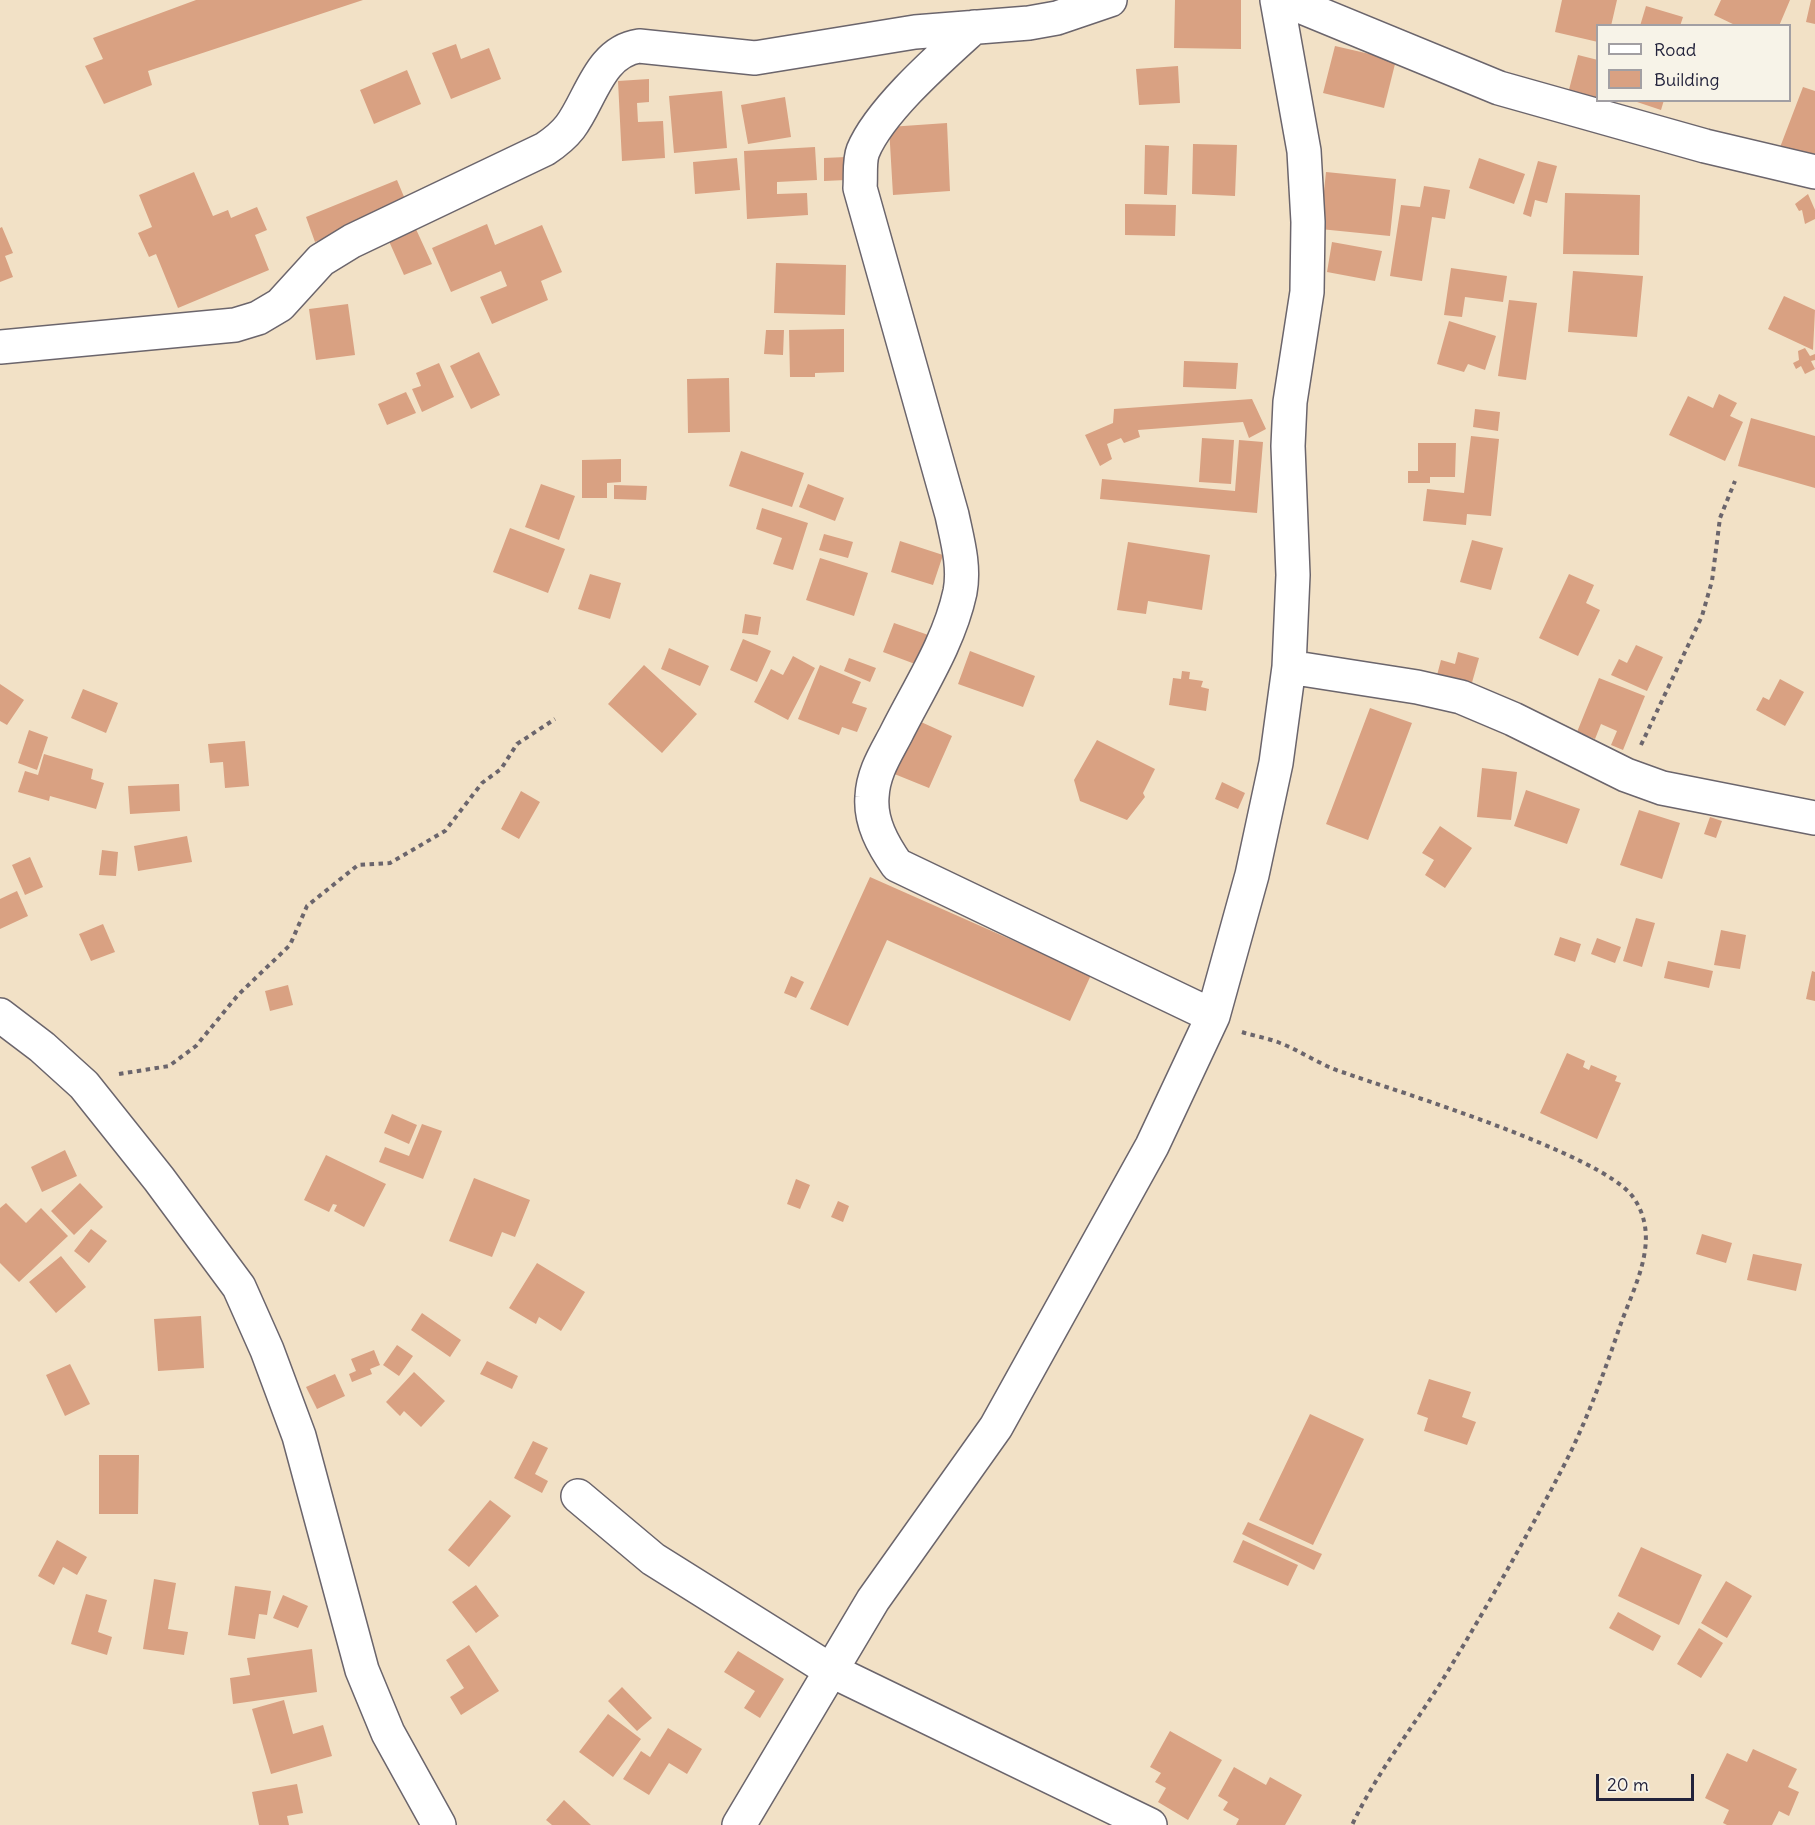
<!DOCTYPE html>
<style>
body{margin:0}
#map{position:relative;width:1815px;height:1825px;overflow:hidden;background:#f2e1c6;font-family:Delius,sans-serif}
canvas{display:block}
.legend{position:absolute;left:1596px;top:24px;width:195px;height:78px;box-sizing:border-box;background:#f7f3e8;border:2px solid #a29fa3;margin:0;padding:8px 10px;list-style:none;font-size:18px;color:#22223b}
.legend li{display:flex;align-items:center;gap:12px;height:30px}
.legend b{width:30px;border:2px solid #a29fa3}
.scale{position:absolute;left:1596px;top:1774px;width:98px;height:27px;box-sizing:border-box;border:3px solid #22223b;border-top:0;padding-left:8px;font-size:18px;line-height:21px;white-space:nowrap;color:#22223b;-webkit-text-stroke:4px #f7f3e8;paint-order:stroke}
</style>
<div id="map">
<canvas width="1815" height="1825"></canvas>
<ul class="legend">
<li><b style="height:8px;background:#fff"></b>Road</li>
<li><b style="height:16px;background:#d9a182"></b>Building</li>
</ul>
<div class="scale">20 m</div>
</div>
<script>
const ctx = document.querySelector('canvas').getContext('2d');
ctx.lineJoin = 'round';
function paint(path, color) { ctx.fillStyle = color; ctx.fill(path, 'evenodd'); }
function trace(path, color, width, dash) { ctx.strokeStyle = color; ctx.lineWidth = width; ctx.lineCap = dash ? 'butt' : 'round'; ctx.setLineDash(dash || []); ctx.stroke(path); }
const building = new Path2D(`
 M196,0h167l-215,71 4,14 -48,19 -19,-38 18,-7 -10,-21z
 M1175,0h66v49l-67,-1z
 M1562,0h55l-6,26h-13v16l-43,-10z
 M1721,0h69l-11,26h-42l-23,-11z
 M1811,0h4v24l-9,-2z
 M1646,6l37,11 -3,9h-40z
 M456,44l5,15 28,-11 12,31 -50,20 -19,-46z
 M1335,46l61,14 -12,48 -61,-15z
 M1578,55l20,5v40l-33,5z
 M1178,66l2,37 -41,2 -3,-36z
 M407,70l14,34 -47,20 -14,-34z
 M649,79v23l-12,1 1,19 25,-1 2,37 -43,3 -4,-80z
 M1803,87l12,4v73l-36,-14z
 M722,91l5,57 -53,5 -5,-57z
 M785,97l6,40 -43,7 -7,-39z
 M1631,100h33l-3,10z
 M947,123l3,68 -57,4 -4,-68z
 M1193,144l44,1 -2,51 -43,-2z
 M1145,145l24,1 -2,49 -23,-1z
 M815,147l2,33 -40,2v12l30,-1 1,22 -61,4 -3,-68z
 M846,157v23l-22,1v-23z
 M737,158l3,32 -45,4 -2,-32z
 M1479,158l46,16 -11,30 -45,-16z
 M1538,161l19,5 -10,37 -12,-3 -4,17 -8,-3z
 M194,172l19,44 15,-6 3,8 26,-11 10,23 -12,5 14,35 -91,38 -22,-54 -7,3 -11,-24 14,-6 -13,-32z
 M1326,172l70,7 -6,57 -70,-7z
 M397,180l10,24 -92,38 -9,-25z
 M1424,186l26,4 -5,29 -13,-2 -10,64 -32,-5 11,-71 19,2z
 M1565,193l75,2 -1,60 -76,-1z
 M1808,194l7,16v9l-10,5 -3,-14 -3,1 -4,-7z
 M1125,204l51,1 -1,31 -50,-1z
 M487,224l8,21 47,-20 20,47 -21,9 7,19 -56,24 -12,-27 27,-11 -6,-15 -50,21 -19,-44z
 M2,227l11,26 -8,3 8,21 -13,5v-54z
 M415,227l17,37 -28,11 -16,-36z
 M1332,242l50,9 -7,30 -48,-9z
 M776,263l70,2 -1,50 -71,-2z
 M1451,268l56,8 -4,26 -38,-5 -3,20 -18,-2z
 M1573,271l70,5 -6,61 -69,-5z
 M1784,296l31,14 -2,40 -45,-21z
 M1509,300l28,3 -11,77 -28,-4z
 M348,304l7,51 -39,5 -7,-51z
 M1449,321l47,15 -11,34 -17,-6 -4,8 -27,-8z
 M844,329v43l-29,1v4h-25l-1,-47z
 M766,330h18l-1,25 -19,-1z
 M1805,348l5,8 5,-2v6l-4,1 4,8 -10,5 -4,-8 -5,3 -3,-6 6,-3 -1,-9z
 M479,352l21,43 -29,14 -21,-43z
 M1184,361l54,2 -2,26 -53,-2z
 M439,363l15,34 -32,15 -10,-23 9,-3 -5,-13z
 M729,378l1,54 -42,1 -1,-54z
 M406,392l10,21 -29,12 -9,-21z
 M1719,394l18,9 -7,13 13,6 -18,39 -56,-26 19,-39 25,12z
 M1252,399l14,30 -17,9 -6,-16 -105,8 2,7 -16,6 -3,-5 -14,6 5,15 -12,7 -15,-31 28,-12 1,-14z
 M1475,409l25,3 -2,19 -25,-4z
 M1751,418l64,18v52l-77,-22z
 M1471,436l28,3 -8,77 -24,-2 -1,11 -43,-4 4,-32 37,4z
 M1202,438l32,2 -3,44 -32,-2z
 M1239,440l24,2 -6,71 -157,-14 2,-20 133,12z
 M1418,443h38l-1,34h-25v6h-22v-12h10z
 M741,451l63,22 -12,34 -63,-21z
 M621,459v23l-14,1v15h-25v-38z
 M541,484l34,12 -16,44 -34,-13z
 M808,484l36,14 -9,23 -36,-14z
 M614,485l33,1 -1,14 -32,-1z
 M762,508l46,15 -15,47 -20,-6 9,-26 -26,-9z
 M510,528l55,21 -17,44 -55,-21z
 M824,534l29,8 -5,16 -29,-8z
 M1472,540l31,8 -12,42 -31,-8z
 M900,541l43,14 -10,30 -42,-13z
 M1128,542l82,13 -8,55 -54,-9 -2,13 -29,-4z
 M820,558l48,15 -14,43 -48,-16z
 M590,574l31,9 -11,36 -32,-10z
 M1569,574l25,11 -8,18 14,7 -22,46 -39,-18z
 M745,614l16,3 -3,18 -16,-2z
 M894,623l40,14 -11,30 -40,-15z
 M743,639l28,12 -14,31 -27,-12z
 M1636,645l27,12 -16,34 -36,-16 8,-16 8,4z
 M669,648l40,18 -9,20 -39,-17z
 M970,651l65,25 -12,31 -65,-23z
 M1458,652l21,6 -10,35 -34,-10 6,-23 14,4z
 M793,656l22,12 -27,52 -34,-18 17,-33 12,6z
 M849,658l27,10 -6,14 -26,-11z
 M644,665l53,49 -35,39 -54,-49z
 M820,665l41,17 -9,21 15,5 -10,24 -15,-5 -3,8 -41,-16z
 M1182,671l8,1 -1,7 14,2 -2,6 8,2 -3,22 -37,-6 4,-27 8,1z
 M1599,678l46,18 -22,54 -12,-5 6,-14 -16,-7 -6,15 -18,-7z
 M1780,679l24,13 -19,34 -29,-16 7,-13 6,3z
 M0,684l24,16 -17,25 -7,-4z
 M83,689l35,14 -12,30 -35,-15z
 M1370,708l42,15 -44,117 -42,-16z
 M910,717l42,19 -23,52 -42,-17z
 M29,730l19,7 -11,33 -19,-7z
 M1097,740l58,29 -12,24 2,4 -18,23 -47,-19 -6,-21z
 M245,741l4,45 -24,2 -2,-26 -13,1 -2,-19z
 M44,754l49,15 -2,10 13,4 -8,26 -46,-13 -1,5 -31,-9 7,-21 13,4z
 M1482,768l35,4 -6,48 -34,-3z
 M1222,782l23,11 -7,16 -23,-10z
 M179,784l1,27 -50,3 -2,-28z
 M1526,790l54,19 -13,35 -53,-18z
 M521,791l19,11 -21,37 -18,-10z
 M1639,810l41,13 -18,56 -42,-14z
 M1710,817l12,4 -6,17 -12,-4z
 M1440,826l32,22 -27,40 -20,-13 9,-15 -12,-7z
 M187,836l5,26 -54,9 -4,-25z
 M102,850l16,2 -2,24 -17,-1z
 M30,857l13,30 -18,8 -13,-30z
 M870,877l221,98 -21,46 -183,-81 -39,86 -38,-17z
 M17,891l11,25 -28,13v-30z
 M1636,918l19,5 -13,44 -19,-6z
 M103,924l12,28 -24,9 -12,-27z
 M1721,930l25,5 -6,34 -26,-4z
 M1560,937l21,7 -6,18 -21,-7z
 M1597,938l24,9 -6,16 -24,-9z
 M1668,961l45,10 -4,17 -45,-10z
 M1812,971l3,1v29l-9,-2z
 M791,976l13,6 -8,16 -12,-5z
 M288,985l5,20 -23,6 -5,-20z
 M1567,1053l18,8 -2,6 6,3 2,-5 26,11 -2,5 6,2 -24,56 -57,-26z
 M392,1114l25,11 -8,19 -25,-11z
 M422,1124l20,7 -19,48 -44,-17 6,-15 24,9z
 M65,1150l12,26 -35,16 -11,-25z
 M326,1155l60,29 -22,43 -30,-16 3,-6 -4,-1 -4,8 -25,-12z
 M474,1178l56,22 -15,37 -13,-5 -10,25 -43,-16z
 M796,1179l14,6 -10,24 -13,-5z
 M80,1183l23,24 -29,28 -23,-24z
 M838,1201l11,5 -6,16 -12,-5z
 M6,1203l20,20 15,-15 27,28 -49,46 -19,-19v-55z
 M91,1229l16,12 -18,22 -15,-12z
 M1702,1234l30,9 -6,20 -30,-9z
 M1753,1254l49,10 -6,27 -49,-11z
 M61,1256l25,31 -30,26 -27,-31z
 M537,1263l48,29 -24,39 -22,-14 -3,7 -27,-16z
 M422,1313l39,27 -11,17 -39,-27z
 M201,1316l3,52 -46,3 -4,-52z
 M397,1345l16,11 -14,20 -16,-11z
 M374,1350l6,15 -10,4 2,5 -20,8 -3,-8 7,-3 -5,-12z
 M487,1361l31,15 -6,13 -32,-15z
 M70,1364l20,40 -25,12 -19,-41z
 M414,1372l31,29 -24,26 -17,-16 -4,5 -14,-14z
 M335,1374l10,22 -28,13 -11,-22z
 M1429,1379l42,13 -9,25 14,5 -9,23 -43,-14 4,-13 -11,-4z
 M1310,1414l54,25 -51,106 -54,-25z
 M533,1441l15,7 -13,26 13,7 -6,12 -28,-15z
 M99,1455h40l-1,59h-39z
 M490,1500l21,16 -42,51 -21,-17z
 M1248,1522l74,32 -8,16 -72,-36z
 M57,1540l30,17 -10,18 -14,-8 -9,18 -16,-9z
 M1243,1540l55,25 -10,21 -55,-24z
 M1641,1547l61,28 -23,50 -61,-29z
 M154,1579l22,4 -8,46 20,3 -4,23 -41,-6z
 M1726,1581l26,15 -25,42 -26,-15z
 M476,1585l23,31 -23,17 -24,-31z
 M235,1586l36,5 -4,24 -8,-1 -4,25 -27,-4z
 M86,1594l21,6 -9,32 14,5 -5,18 -36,-11z
 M283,1595l25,11 -10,22 -25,-10z
 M1618,1612l43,24 -8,15 -44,-23z
 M1699,1628l24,15 -22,35 -24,-14z
 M469,1645l30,46 -38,24 -11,-18 14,-9 -18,-28z
 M312,1649l5,43 -84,12 -3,-26 20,-3 -3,-17z
 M738,1651l46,28 -24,39 -16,-10 11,-17 -31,-19z
 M622,1687l30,31 -15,13 -29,-30z
 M284,1700l9,34 30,-9 9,31 -61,18 -19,-65z
 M608,1714l33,25 -28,38 -34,-25z
 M668,1728l34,21 -15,25 -18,-11 -20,32 -26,-16 18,-28 9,6z
 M1170,1731l52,29 -34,60 -30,-18 8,-14 -11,-6 6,-9 -11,-6z
 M1753,1749l44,20 -9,18 11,5 -10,24 -10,-5 -7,14h-45l-4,-2 6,-13 -24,-12 22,-45 20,9z
 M1234,1767l32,18 4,-8 32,18 -17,30h-49l3,-6 -16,-9 5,-8 -10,-6z
 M297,1784l6,29 -16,3 2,9h-30l-7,-33z
 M564,1800l27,25h-39l-6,-5z`);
const path = new Path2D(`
 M1641,745l61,-129 10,-35 8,-63 15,-37
 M1242,1032c12,4 26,6 38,11 21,8 40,22 62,29 57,20 260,82 291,125 29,41 2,87 -13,129 -17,50 -35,100 -60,147 -34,65 -71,130 -109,193 -32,54 -72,102 -99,159
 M119,1074l50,-8 27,-20 42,-51 52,-50 17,-39 51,-41 32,-2 55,-32 37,-48 19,-14 16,-25 38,-25`);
const minor = new Path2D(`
 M1285,0l214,88 206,58 110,26
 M974,27c-33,30 -94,83 -111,124 -4,10 -2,25 -3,37l92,327c5,24 13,51 8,77 -11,51 -41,96 -64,142 -11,21 -23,39 -24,63 -2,25 11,48 25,68l316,151
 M0,347l235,-22 23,-7 22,-13 41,-45 31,-19 193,-92c9,-6 18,-13 25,-22 21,-28 29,-75 69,-81l116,12 160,-26 114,-9 28,-5 53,-18
 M1289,667l128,20 44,10 52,22 113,56 36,13 153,30
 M0,1015l42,32 42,38 75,94 80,108 28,63 32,86 63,234 26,63 51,92
 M578,1496l75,63 177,111 320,155
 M739,1825l134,-225 123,-173 156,-281 61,-130 39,-141 24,-112 13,-96 4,-92 -5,-129 2,-44 17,-110 1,-70 -4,-71 -27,-151`);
paint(building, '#d9a182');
trace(minor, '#6b656c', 36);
trace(path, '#6b656c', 4, [4.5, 4.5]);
trace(minor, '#fff', 33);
</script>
